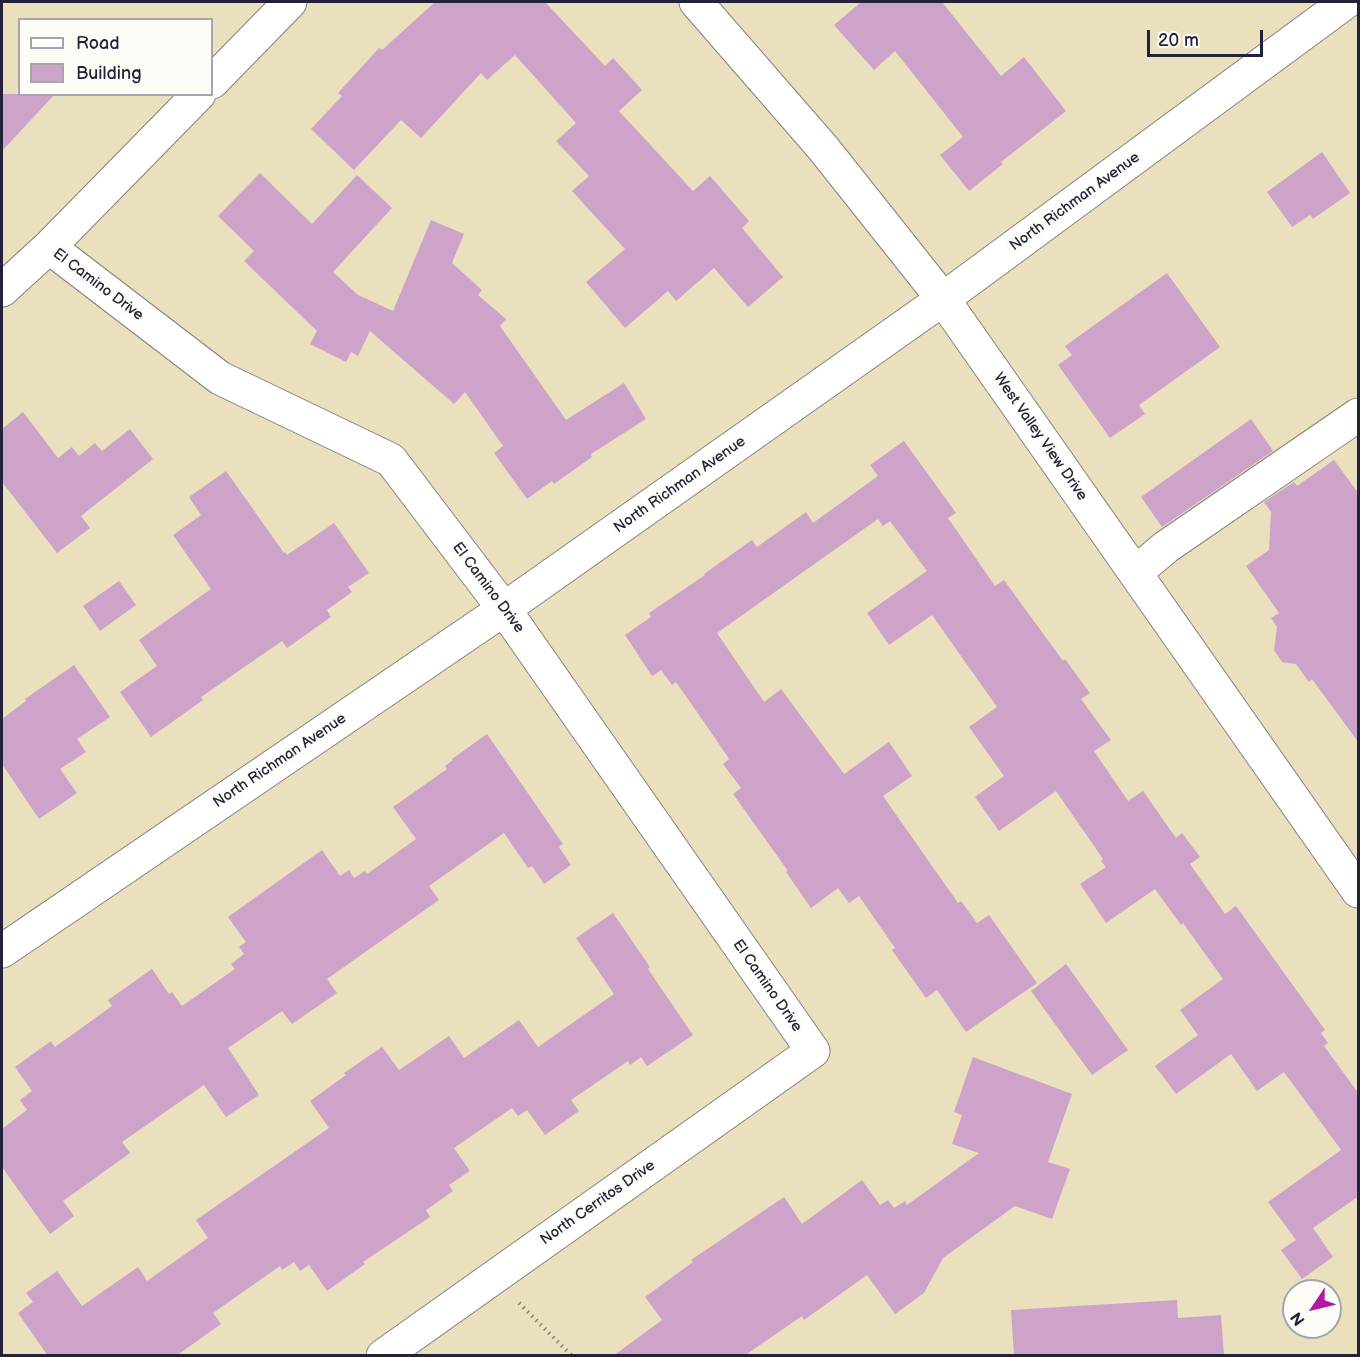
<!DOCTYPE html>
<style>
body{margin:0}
#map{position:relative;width:1360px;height:1357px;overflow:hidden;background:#eae0be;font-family:"Balsamiq Sans",sans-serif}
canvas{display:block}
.frame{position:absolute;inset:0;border:3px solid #22223b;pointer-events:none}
.legend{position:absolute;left:18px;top:18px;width:195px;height:78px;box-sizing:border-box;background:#fdfcf7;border:2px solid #a5a5ac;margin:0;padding:8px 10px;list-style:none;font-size:18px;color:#22223b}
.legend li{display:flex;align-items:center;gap:12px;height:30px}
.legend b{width:30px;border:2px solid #a5a5ac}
.north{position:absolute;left:1282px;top:1279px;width:60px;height:60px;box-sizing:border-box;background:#fdfcf7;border:2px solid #a5a5ac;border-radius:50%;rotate:235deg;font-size:16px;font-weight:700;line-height:24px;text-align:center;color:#22223b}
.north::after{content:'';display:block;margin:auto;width:21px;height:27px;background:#b5179e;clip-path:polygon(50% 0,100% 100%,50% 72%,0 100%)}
.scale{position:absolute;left:1147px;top:30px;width:116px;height:27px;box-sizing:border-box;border:3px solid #22223b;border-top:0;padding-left:8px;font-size:18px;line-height:21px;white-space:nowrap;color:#22223b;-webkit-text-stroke:4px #fdfcf7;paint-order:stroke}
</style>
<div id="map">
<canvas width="1360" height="1357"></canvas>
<div class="frame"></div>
<ul class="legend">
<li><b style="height:8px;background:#fff"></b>Road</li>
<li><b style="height:16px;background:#cda3ca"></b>Building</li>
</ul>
<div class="north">N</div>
<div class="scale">20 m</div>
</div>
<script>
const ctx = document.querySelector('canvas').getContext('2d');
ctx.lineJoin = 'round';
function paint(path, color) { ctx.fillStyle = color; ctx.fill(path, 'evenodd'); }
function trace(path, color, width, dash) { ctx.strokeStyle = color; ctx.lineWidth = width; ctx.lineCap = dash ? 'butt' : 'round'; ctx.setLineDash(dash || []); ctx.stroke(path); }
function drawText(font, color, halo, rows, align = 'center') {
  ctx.font = font + ' "Balsamiq Sans",sans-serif'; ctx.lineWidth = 6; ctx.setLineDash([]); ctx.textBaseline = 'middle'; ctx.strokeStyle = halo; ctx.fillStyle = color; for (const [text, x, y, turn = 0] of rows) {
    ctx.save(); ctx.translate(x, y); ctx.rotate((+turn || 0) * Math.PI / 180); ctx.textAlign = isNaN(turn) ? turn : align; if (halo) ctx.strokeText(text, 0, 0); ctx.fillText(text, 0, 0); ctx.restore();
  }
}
const building = new Path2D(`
 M435,2h110l60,64 8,-8 29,32 -23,21 74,80 17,-15 39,45 -7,7 41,49 -35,30 -34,-39 -38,33 -8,-10 -43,37 -39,-46 39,-33 -53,-58 17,-15 -33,-35 20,-18 -61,-68 -28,25 -6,-7 -60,65 -20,-18 -47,50 -43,-41 31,-33 -4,-3 41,-45 3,2z
 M861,2h81l59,74 23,-19 42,54 -65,51 2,2 -34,27 -29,-36 23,-18 -68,-86 -21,19 -40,-45z
 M2,94h53l-53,57z
 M1322,152l28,41 -37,26 -3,-4 -18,12 -25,-35z
 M260,173l52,51 45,-49 35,33 -59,64 25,23 35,16 38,-91 33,14 -12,29 30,27 -4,5 28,24 -6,7 66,94 58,-37 22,36 -55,35 1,3 -38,27 -2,-3 -25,18 -33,-46 9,-7 -38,-54 -11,12 -84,-73 -12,25 -7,-4 -5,10 -36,-18 7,-13 -73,-70 10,-10 -36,-35z
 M1167,273l53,74 -81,58 6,9 -35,24 -52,-73 14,-10 -7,-9z
 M23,412l35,46 14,-11 7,9 16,-13 7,8 28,-22 23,30 -72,57 9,12 -33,25 -55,-71v-53z
 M1251,419l22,32 -111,76 -21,-30z
 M904,441l52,72 -8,5 47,68 9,-6 59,81 2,-2 25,34 -9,6 30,41 -17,11 34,50 15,-10 33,47 6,-5 18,24 -10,7 35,50 11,-8 89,124 -4,3 7,10 -4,3 35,48v102l-46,32 20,29 -31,22 -21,-29 15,-10 -28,-38 73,-52 -57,-78 -27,19 -26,-37 -55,40 -21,-28 43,-31 -18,-25 43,-31 -40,-56 -2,2 -26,-36 -49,34 -26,-39 26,-17 -5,-6 2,-2 -47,-68 -57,40 -24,-34 29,-21 -35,-49 28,-20 -65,-92 -43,30 -22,-32 60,-42 -37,-50 -7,5 -5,-7 -161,114 47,69 17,-13 63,85 45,-32 23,34 -29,20 75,107 3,-2 16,22 12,-8 48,68 -71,49 -29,-42 -11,8 -34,-48 3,-2 -36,-52 -10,7 -11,-15 -27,20 -25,-36 2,-1 -55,-77 8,-6 -18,-24 6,-5 -14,-21 -39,-56 -4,3 -11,-15 -9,6 -27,-41 26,-18 -2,-4 56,-38 -1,-1 48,-34 5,7 49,-35 7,11 65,-47 -8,-11z
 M1334,460l25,34v249l-47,-64 -3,3 -13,-18 -14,-2 -8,-12 3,-23 -6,-9 8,-5 -33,-47 23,-16 2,-38 -7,-10 30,-20 3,4z
 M226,471l58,82 1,-1 2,3 47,-32 35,50 -21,14 4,5 -25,18 4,7 -44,31 -5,-7 -81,56 2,3 -52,37 -31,-45 37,-26 -18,-26 72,-51 -38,-54 28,-20 -12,-18z
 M119,581l17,24 -36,26 -17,-25z
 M74,665l36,52 -33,22 9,13 -26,17 17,24 -38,26 -37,-55v-45l24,-18 -1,-2z
 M487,734l76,110 -4,3 12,18 -27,19 -12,-18 -4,2 -24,-35 -75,53 10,14 -112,79 10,14 -45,31 -10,-13 -54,37 31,47 -33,22 -22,-32 -82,57 8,11 -67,48 11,15 -24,18 -48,-67v-38l25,-19 -7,-10 12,-9 -17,-24 36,-26 4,6 57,-41 -4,-6 44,-31 17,25 3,-2 10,14 53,-37 -4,-5 13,-10 -5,-7 7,-5 -18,-25 94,-67 18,26 9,-6 5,8 11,-7 2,3 49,-35 -23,-32 54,-38 -2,-3 8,-6 -1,-1z
 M613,913l37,54 -2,2 45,66 -46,31 -6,-9 -11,8 -2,-4 -57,39 8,11 -34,24 -18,-25 -9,6 -6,-8 -58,40 16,23 -21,14 4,6 -27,19 4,7 -67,45 2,2 -38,27 -18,-26 -9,6 -6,-9 -12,8 -2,-4 -67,47 8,11 -45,32h-128l-30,-43 15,-11 -7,-9 31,-22 25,35 56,-39 9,14 61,-43 -12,-18 133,-92 -19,-27 36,-26 -2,-2 38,-26 17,23 50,-34 15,22 55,-38 19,27 76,-53 -38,-56z
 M1066,964l62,86 -36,25 -61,-84z
 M973,1057l99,37 -24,68 22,7 -18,50 -37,-13 -72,52 -19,35 -29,21 -28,-39 -63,45 -2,-4 -58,40h-131l49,-36 -17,-23 48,-35 -2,-2 93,-63 18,27 60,-44 18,25 8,-5 6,8 11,-7 2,4 72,-52 -27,-9 10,-29 -8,-3z
 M1177,1300l1,18 43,-3 3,41h-210l-3,-46z`);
const path = new Path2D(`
 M519,1303l53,53`);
const minor = new Path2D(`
 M696,2l127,146 120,151 415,592
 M212,82l78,-80
 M49,247l171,131 171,82 113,149 309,442 -430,305
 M2,290l47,-43 150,-153
 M1135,573l31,-26 192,-132
 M2,951l502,-342 439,-310 403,-297`);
const streetNames = [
 ["North Richman Avenue",1075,202,-36],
 ["El Camino Drive",98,285,37],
 ["West Valley View Drive",1040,437,55],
 ["North Richman Avenue",680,485,-35],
 ["El Camino Drive",488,588,53],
 ["North Richman Avenue",280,761,-34],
 ["El Camino Drive",767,986,55],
 ["North Cerritos Drive",598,1203,-35]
];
paint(building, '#cda3ca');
trace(minor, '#86817c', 35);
trace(path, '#86817c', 4, [1.5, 4.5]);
trace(minor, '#fff', 33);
drawText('15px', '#22223b', '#fdfcf7', streetNames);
</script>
